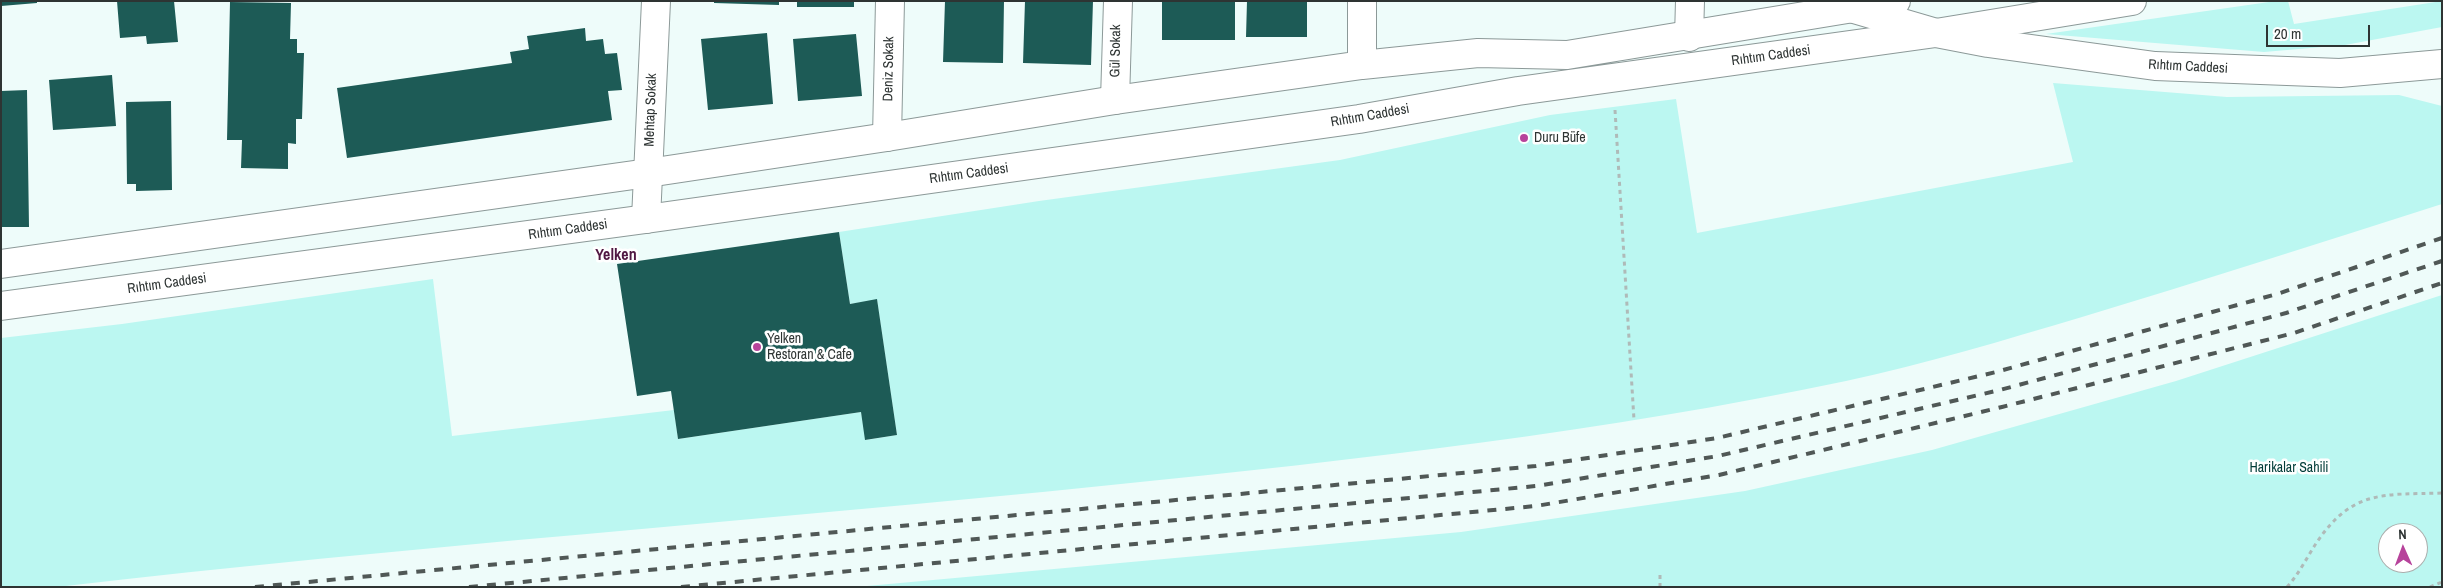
<!DOCTYPE html>
<meta charset="utf-8">
<style>
body{margin:0}
#map{position:relative;width:2443px;height:588px;overflow:hidden;background:#eefcfa;font-family:"Archivo Narrow",sans-serif}
canvas{display:block}
.frame{position:absolute;inset:0;border:2px solid #2e3433;pointer-events:none}
.north{position:absolute;left:2378px;top:523px;width:50px;height:50px;box-sizing:border-box;background:#fff;border:1px solid #abaead;border-radius:50%;rotate:358deg;font-size:14px;font-weight:700;line-height:20px;text-align:center;color:#2e3433}
.north::after{content:'';display:block;margin:auto;width:18px;height:22px;background:#b7439b;clip-path:polygon(50% 0,100% 100%,50% 72%,0 100%)}
.scale{position:absolute;left:2266px;top:25px;width:104px;height:22px;box-sizing:border-box;border:2px solid #2e3433;border-top:0;padding-left:6px;font-size:15px;line-height:18px;white-space:nowrap;color:#2e3433;-webkit-text-stroke:4px #fff;paint-order:stroke}
</style>
<div id="map">
<canvas width="2443" height="588"></canvas>
<div class="frame"></div>
<div class="north">N</div>
<div class="scale">20 m</div>
</div>
<script>
const ctx = document.querySelector('canvas').getContext('2d');
ctx.lineJoin = 'round';
function paint(path, color) { ctx.fillStyle = color; ctx.fill(path, 'evenodd'); }
function trace(path, color, width, dash) { ctx.strokeStyle = color; ctx.lineWidth = width; ctx.lineCap = dash ? 'butt' : 'round'; ctx.setLineDash(dash || []); ctx.stroke(path); }
function drawText(font, color, halo, rows, align = 'center') {
  ctx.font = font + ' "Archivo Narrow",sans-serif'; ctx.lineWidth = 5; ctx.setLineDash([]); ctx.textBaseline = 'middle'; ctx.strokeStyle = halo; ctx.fillStyle = color; for (const [text, x, y, turn = 0] of rows) {
    ctx.save(); ctx.translate(x, y); ctx.rotate((+turn || 0) * Math.PI / 180); ctx.textAlign = isNaN(turn) ? turn : align; if (halo) ctx.strokeText(text, 0, 0); ctx.fillText(text, 0, 0); ctx.restore();
  }
}
const green = new Path2D(`
 M2276,1h12l6,23 148,-23v26l-97,18 -81,7 -218,-18z
 M2053,83l174,14 172,-2 43,11v98c-120,38 -240,77 -360,113 -78,23 -156,47 -236,64 -242,51 -489,79 -735,104 -351,36 -703,61 -1054,102h-56v-249l121,-14 311,-45 19,157 222,-26 4,29 183,-27 5,28 31,-5 -20,-135 -27,4 -11,-72 200,-31 301,-41 210,-45 126,-16 21,134 376,-71z
 M2442,295v292h-1586l605,-55 284,-41 187,-41 244,-69zM2388,533h30v30h-30z`);
const building = new Path2D(`
 M1,1h36v2l-36,3z
 M117,1h57l4,41 -31,2 -1,-8 -26,2z
 M714,1h65v4l-65,-2z
 M797,1h57v6h-57z
 M945,1h59l-1,62 -60,-1z
 M1025,1h68l-2,64 -68,-2z
 M1162,1h73v39h-73z
 M1247,1h60v36h-61z
 M230,2l61,1 -1,36h7v14h7l-2,66h-6v25l-8,-1v26l-47,-1 1,-28h-15z
 M585,28l1,13 17,-2 2,15 12,-1 5,37 -14,1 4,29 -265,38 -10,-70 175,-25 -2,-11 19,-3 -2,-13z
 M767,33l6,71 -65,6 -7,-71z
 M856,34l6,62 -64,5 -5,-62z
 M112,75l4,51 -63,4 -4,-50z
 M27,90l2,137h-28v-136z
 M171,101l1,89 -36,1v-7h-9l-1,-82z
 M839,232l11,72 27,-5 20,136 -32,5 -4,-28 -183,27 -7,-48 -34,5 -20,-132z`);
const path = new Path2D(`
 M1615,110l19,310
 M1660,587v-14
 M2287,587c12,-13 20,-30 30,-45 36,-53 67,-47 125,-49
 M2430,587l12,-5`);
const street = new Path2D(`
 M1851,8l85,25 52,10 167,23 185,7 102,-9
 M1689,37l1,-36
 M1115,100l3,-99
 M887,137l3,-136
 M646,219l10,-218`);
const secondary = new Path2D(`
 M1362,65v-64
 M1,264l647,-91 239,-36 228,-37 247,-35 116,-12 89,2 329,-54
 M1,306l645,-87 713,-100 159,-28 418,-58 196,-32`);
const rail = new Path2D(`
 M255,587l1281,-121 181,-28 279,-66 281,-78 165,-56
 M469,587l1067,-101 182,-30 282,-66 286,-77 156,-52
 M681,587l855,-81 183,-31 283,-68 292,-74 148,-50`);
const markers = [
 [1524,138,5,"#b7439b"],
 [757,347,5,"#b7439b"]
];
const streetNames = [
 ["Gül Sokak",1116,51,-89],
 ["Rıhtım Caddesi",1771,56,-8],
 ["Rıhtım Caddesi",2188,67,3],
 ["Deniz Sokak",889,69,-89],
 ["Mehtap Sokak",651,110,-88],
 ["Rıhtım Caddesi",1370,116,-10],
 ["Rıhtım Caddesi",969,174,-8],
 ["Rıhtım Caddesi",568,230,-8],
 ["Rıhtım Caddesi",167,284,-8]
];
const poiNames = [
 ["Duru Büfe",1534,138],
 ["Yelken",767,339],
 ["Restoran & Cafe",767,355]
];
const parkNames = [
 ["Harikalar Sahili",2289,468]
];
const quarterNames = [
 ["Yelken",616,256]
];
paint(green, '#bbf7f1');
paint(building, '#1d5b56');
trace(street, '#8c9998', 30);
trace(secondary, '#8c9998', 30);
trace(path, '#afbab8', 3, [4, 4]);
trace(street, '#fff', 28);
trace(secondary, '#fff', 28);
trace(rail, '#505856', 4, [9, 9]);
for (const [x, y, r, color] of markers) { const dot = new Path2D(); dot.arc(x, y, r, 0, 2 * Math.PI); ctx.fillStyle = color; ctx.fill(dot); trace(dot, '#fff', 2); }
drawText('14px', '#2e3433', '#fff', streetNames);
drawText('14px', '#2e3433', '#fff', poiNames, 'left');
drawText('14px', '#013c38', '#fff', parkNames);
drawText('bold 16px', '#501843', '#fff', quarterNames);
</script>
